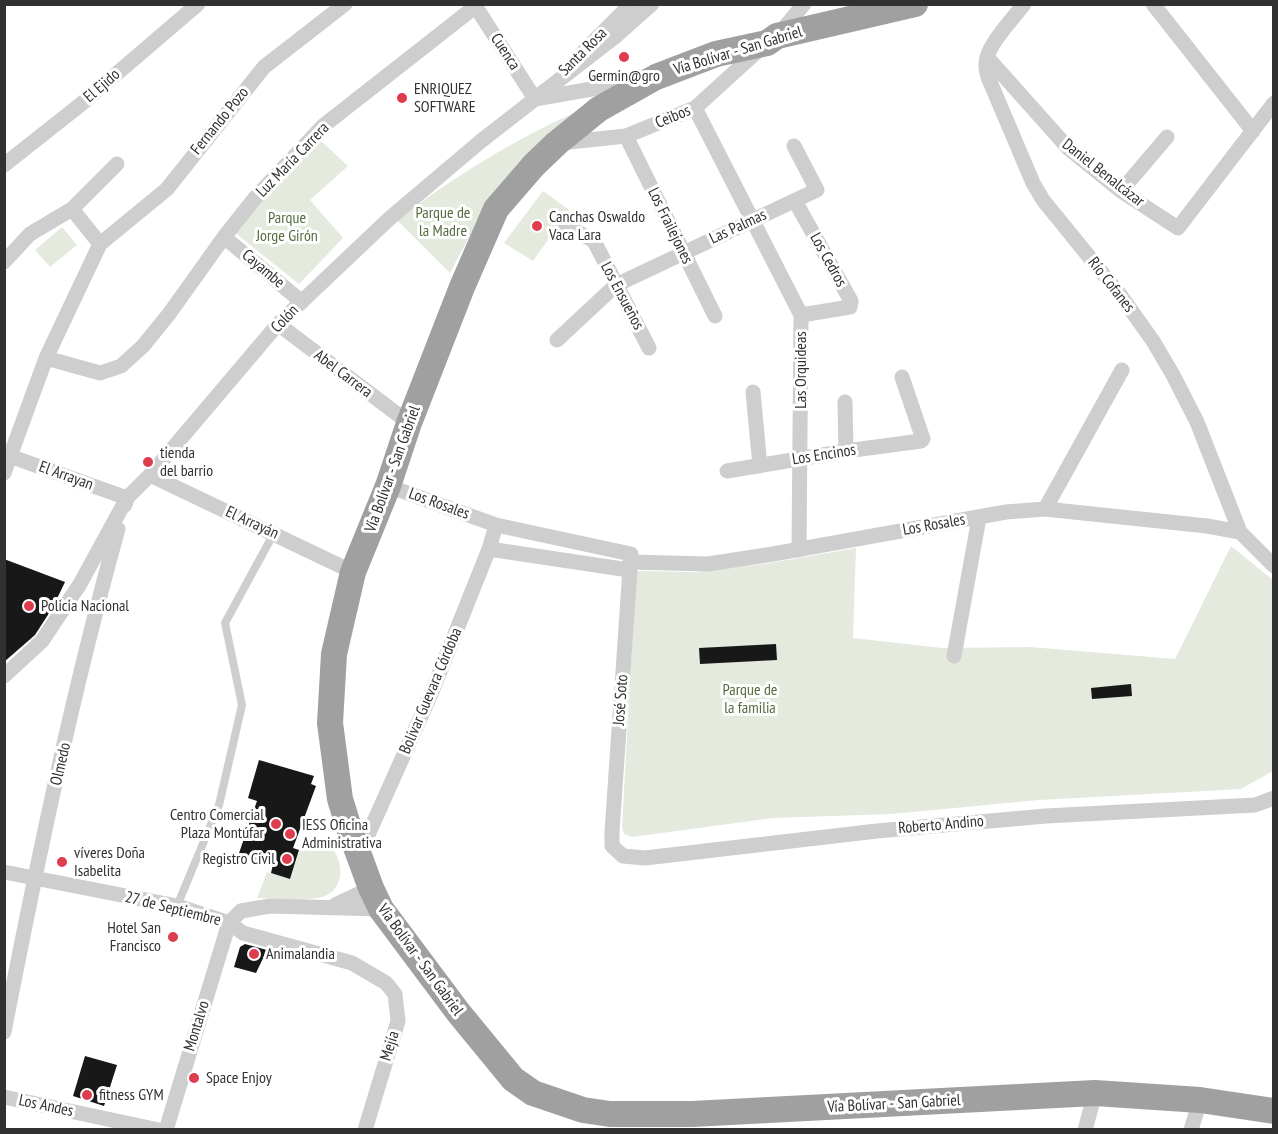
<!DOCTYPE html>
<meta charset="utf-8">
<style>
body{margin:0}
#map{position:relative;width:1278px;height:1134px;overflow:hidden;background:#fff;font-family:"PT Sans Narrow",sans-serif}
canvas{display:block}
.frame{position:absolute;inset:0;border:6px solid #313131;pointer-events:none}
</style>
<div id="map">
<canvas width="1278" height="1134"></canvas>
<div class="frame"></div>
</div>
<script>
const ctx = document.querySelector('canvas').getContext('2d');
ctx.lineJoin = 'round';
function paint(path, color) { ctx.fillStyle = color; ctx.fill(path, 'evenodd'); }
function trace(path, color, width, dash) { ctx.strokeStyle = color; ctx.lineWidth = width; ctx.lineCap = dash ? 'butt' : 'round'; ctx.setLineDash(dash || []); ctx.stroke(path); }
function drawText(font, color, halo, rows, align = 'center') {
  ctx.font = font + ' "PT Sans Narrow",sans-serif'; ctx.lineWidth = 6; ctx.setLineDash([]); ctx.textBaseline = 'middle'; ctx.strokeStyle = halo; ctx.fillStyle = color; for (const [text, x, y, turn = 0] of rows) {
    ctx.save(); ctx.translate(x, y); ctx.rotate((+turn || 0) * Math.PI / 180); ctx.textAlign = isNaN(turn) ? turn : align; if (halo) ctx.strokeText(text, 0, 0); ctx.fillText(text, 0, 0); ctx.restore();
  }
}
const green = new Path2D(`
 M583,109l-107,115 -26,49 -53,-53c57,-43 119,-82 186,-111z
 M318,138l30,28 -38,34 33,38 -44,46 -65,-52z
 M543,191l26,19 -36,51 -29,-18z
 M62,227l15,18 -27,22 -15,-17z
 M1231,546l42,34v191l-32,18 -202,11 -148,14 -118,4 -141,19 -8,-3 -2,-7 14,-256 60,1 68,-8 92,-16 -3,90 89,10 88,-1 145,12z
 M303,841c8,0 15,0 23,3 18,10 20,42 1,51 -16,8 -52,3 -70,3l10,-26 23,7z`);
const building = new Path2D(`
 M4,559l61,23 -12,25 -18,28 -31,27z
 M776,644l1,16 -77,4 -1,-16z
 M1131,684l1,12 -40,3 -1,-11z
 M259,760l55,16 -3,8 5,2 -23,62 6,2 -9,29 -19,-6 2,-9 -35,-8 19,-55 -9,-3z
 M245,944l22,6 -11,23 -22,-6 6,-20z
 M85,1056l32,9 -13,41 -31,-10z`);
const service = new Path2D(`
 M177,906l42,-101 23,-100 -17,-82 49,-90`);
const minor = new Path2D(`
 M474,4l61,95
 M1024,4c-11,15 -33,37 -37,54 -2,6 -1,13 1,19l45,106 10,17 78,96 32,45 20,34 24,47 43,110 34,34
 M1153,4l100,127
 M779,34l25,-30
 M584,51l47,-47
 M987,57l82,92 52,42 57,37 96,-125
 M537,97l79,-61 36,-32
 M695,108l106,207 -2,235
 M626,136l89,180
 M560,143l66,-7 69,-28 66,-60
 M4,165l76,-60 118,-101
 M1121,191l46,-54
 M795,201l56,100 -1,6 -6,1 -43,7
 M565,225l29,16 55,107
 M224,237l78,65
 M100,244l67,-55 97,-122 81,-63
 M4,262l26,-28 42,-25 45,-45
 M278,324l131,99
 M557,340l59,-55 201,-95 -23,-44
 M46,358l54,15 21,-7 22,-20 26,-32 55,-77 31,-39 68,-72 153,-120
 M753,392l7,74
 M845,402l1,49
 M4,454l123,44 -2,7
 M727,471l119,-20 75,-10 2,-2 -21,-62
 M4,473l42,-115 54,-114 -28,-35
 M150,475l203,97
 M388,486l108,39 135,29 -19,278v14l11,10 22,2 232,-27 169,-15 209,-11 19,-7
 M1045,509l77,-139
 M489,549l140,21
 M630,562l78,2 65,-10 233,-42 39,-3 162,17 33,6
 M954,656l25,-138
 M4,676l38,-35 38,-57 47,-86 23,-23 128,-151 112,-106 91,-77 54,-42 102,-18
 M359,855l72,-161 58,-145 7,-24
 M4,872l173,34 52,17 14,10 109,30 34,20 9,11 3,27 -33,109
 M335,905l36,-17
 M4,1032c33,-169 68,-338 114,-503
 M4,1097l155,33
 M166,1130l63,-207 12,-12 29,-5 111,3
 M1085,1130l10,-37
 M1191,1130l9,-30`);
const trunk = new Path2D(`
 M915,4l-138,32 -10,7 -51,11 -60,23 -57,32 -42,34 -23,22 -38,44 -34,78 -53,136 -21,63 -35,86 -19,82 -4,69 10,76 9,29 22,60 10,21 77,103 55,67 20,14 50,17 27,4h82l403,-21 105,7 74,11`);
const markers = [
 [624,57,6,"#de3d4d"],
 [402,98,6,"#de3d4d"],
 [537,226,6,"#de3d4d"],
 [148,462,6,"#de3d4d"],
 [29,606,6,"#de3d4d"],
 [276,824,6,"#de3d4d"],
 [290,834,6,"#de3d4d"],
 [287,859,6,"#de3d4d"],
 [62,862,6,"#de3d4d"],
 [173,937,6,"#de3d4d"],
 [254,954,6,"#de3d4d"],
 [194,1078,6,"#de3d4d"],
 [87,1095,6,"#de3d4d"]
];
const streetNames = [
 ["Vía Bolívar - San Gabriel",738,51,-17],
 ["Cuenca",505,52,57],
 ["Santa Rosa",583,52,-45],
 ["El Ejido",102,86,-41],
 ["Ceibos",673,117,-23],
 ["Fernando Pozo",220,121,-51],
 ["Luz María Carrera",293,160,-46],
 ["Daniel Benalcázar",1103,173,38],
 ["Los Frailejones",670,226,64],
 ["Las Palmas",738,227,-25],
 ["Los Cedros",828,260,61],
 ["Cayambe",263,269,40],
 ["Río Cofanes",1111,285,52],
 ["Los Ensueños",622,296,62],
 ["Colón",285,319,-46],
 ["Las Orquideas",801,370,-90],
 ["Abel Carrera",343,374,37],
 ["Los Encinos",824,455,-9],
 ["Vía Bolívar - San Gabriel",393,469,-70],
 ["El Arrayan",66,476,20],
 ["Los Rosales",439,504,20],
 ["El Arrayán",252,523,25],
 ["Los Rosales",934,525,-10],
 ["Bolívar Guevara Córdoba",431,691,-67],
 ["José Soto",621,700,-86],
 ["Olmedo",61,764,-77],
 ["Roberto Andino",941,825,-5],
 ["27 de Septiembre",173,909,14],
 ["Vía Bolívar - San Gabriel",420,960,54],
 ["Montalvo",197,1026,-73],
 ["Mejía",390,1046,-73],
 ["Vía Bolívar - San Gabriel",894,1104,-3],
 ["Los Andes",46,1106,12]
];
const poiNames = [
 ["Germin@gro",624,76,"center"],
 ["ENRIQUEZ",414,89],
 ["SOFTWARE",414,107],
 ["Canchas Oswaldo",549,217],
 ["Vaca Lara",549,235],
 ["tienda",160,453],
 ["del barrio",160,471],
 ["Policia Nacional",41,606],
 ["Centro Comercial",264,815,"right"],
 ["Plaza Montúfar",264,833,"right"],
 ["IESS Oficina",302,825],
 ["Administrativa",302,843],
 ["víveres Doña",74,853],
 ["Isabelita",74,871],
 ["Registro Civil",275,859,"right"],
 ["Hotel San",161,928,"right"],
 ["Francisco",161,946,"right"],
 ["Animalandia",266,954],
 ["Space Enjoy",206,1078],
 ["fitness GYM",99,1095]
];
const parkNames = [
 ["Parque de",443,213],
 ["la Madre",443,231],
 ["Parque",287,218],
 ["Jorge Girón",287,236],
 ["Parque de",750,690],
 ["la familia",750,708]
];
paint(green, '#e4eadd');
paint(building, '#181818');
trace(service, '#cecece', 8);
trace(minor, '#cecece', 15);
trace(trunk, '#a0a0a0', 26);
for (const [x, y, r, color] of markers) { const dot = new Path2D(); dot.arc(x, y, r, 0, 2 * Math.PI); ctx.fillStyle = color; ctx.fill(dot); trace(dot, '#fff', 2); }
drawText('16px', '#313131', '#fff', streetNames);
drawText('16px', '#313131', '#fff', poiNames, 'left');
drawText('16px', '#556c40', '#fff', parkNames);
</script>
